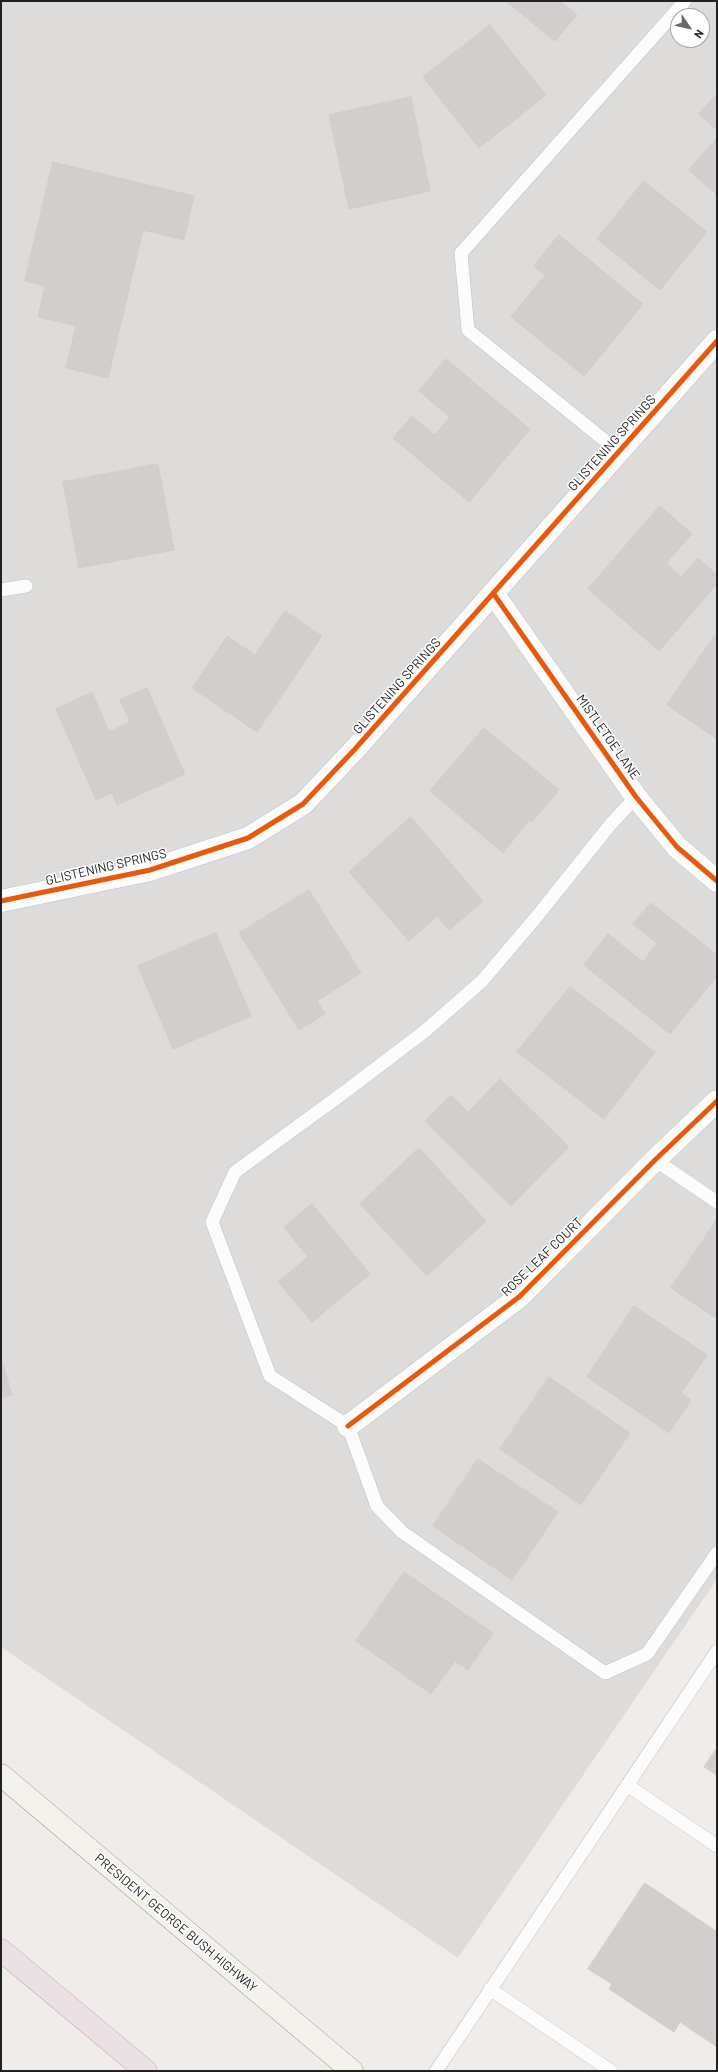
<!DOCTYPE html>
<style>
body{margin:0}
#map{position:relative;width:718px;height:2072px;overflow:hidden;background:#efecea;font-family:Barlow,sans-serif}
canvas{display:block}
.frame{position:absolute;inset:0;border:2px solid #212121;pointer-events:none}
.north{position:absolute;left:670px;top:8px;width:40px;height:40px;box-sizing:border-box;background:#fff;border:1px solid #a6a6a6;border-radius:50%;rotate:124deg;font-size:11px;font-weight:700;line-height:16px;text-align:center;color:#212121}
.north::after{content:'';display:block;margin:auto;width:14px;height:18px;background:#696867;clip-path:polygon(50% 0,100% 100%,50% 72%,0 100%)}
</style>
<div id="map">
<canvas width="718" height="2072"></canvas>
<div class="frame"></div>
<div class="north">N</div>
</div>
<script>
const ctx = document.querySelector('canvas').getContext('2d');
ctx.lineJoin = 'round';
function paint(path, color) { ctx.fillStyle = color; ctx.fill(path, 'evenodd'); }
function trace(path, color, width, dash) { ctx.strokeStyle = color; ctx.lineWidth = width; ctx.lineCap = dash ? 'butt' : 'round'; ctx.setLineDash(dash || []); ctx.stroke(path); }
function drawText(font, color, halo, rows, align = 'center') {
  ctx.font = font + ' Barlow,sans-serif'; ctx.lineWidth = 3; ctx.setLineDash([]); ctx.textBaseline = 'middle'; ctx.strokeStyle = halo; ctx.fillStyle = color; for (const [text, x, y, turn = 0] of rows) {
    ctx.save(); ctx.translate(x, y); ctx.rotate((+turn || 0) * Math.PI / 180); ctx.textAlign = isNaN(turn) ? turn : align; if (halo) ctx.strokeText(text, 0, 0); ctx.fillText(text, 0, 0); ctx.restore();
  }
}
const residential = new Path2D(`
 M1,1h716v1578l-259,379 -457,-311zM678,16h24v24h-24z`);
const building = new Path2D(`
 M506,1h54l17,14 -22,26z
 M490,25l56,70 -67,53 -56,-71z
 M717,94v36l-18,-16z
 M411,97l19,94 -81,18 -20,-94z
 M717,138v57l-28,-25z
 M53,162l141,34 -10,44 -41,-10 -35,148 -42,-10 10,-42 -38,-9 7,-31 -20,-5z
 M644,181l63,51 -47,58 -63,-51z
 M559,235l84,69 -59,72 -73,-59 34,-42 -11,-9z
 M446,359l84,70 -61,73 -76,-64 19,-22 23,19 15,-18 -31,-26z
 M158,464l16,86 -95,18 -16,-86z
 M660,506l32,28 -26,29 15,14 17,-19 19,17v9l-58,67 -71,-62z
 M285,611l37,25 -65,96 -65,-44 35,-52 28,19z
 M717,632v107l-50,-34z
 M147,688l38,86 -68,31 -5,-12 -16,7 -40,-91 36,-17 17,40 21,-10 -10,-22z
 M484,728l75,62 -27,32 -3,-2 -26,33 -73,-62z
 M411,817l72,84 -34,29 -12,-14 -28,25 -60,-69z
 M309,890l52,83 -44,28 8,13 -26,16 -60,-97z
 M651,903l66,52v21l-47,58 -86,-69 24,-31 35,28 14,-19 -24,-19z
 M216,933l35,83 -78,33 -35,-83z
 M570,987l85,65 -51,67 -87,-67z
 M500,1079l69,68 -58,59 -86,-85 26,-26 17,17z
 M419,1148l67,73 -59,55 -67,-72z
 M312,1204l58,70 -58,48 -34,-40 30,-25 -24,-30z
 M716,1221l1,1v97l-46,-31z
 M634,1306l73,49 -26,38 10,7 -22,33 -82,-56z
 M1,1358l11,37 -11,3z
 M549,1377l81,56 -49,72 -81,-56z
 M478,1459l80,53 -46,68 -79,-54z
 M404,1572l89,61 -25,37 -13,-9 -24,33 -75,-53z
 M717,1748v27l-13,-8z
 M645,1883l72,49v115l-37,-25 -6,10 -65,-43 3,-5 -24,-15z`);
const service = new Path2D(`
 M619,452l-151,-122 -7,-77 224,-252
 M1,590l25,-4
 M636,797l-26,28 -72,90 -56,66 -57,50 -83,63 -107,78 -23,50 58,154 78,50 29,80 25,26 203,141 42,-19 70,-101
 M655,1160l62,42
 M627,1785l90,61
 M490,1989l121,82
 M436,2071l281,-420`);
const minor = new Path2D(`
 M493,593l143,204 41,50 40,34
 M1,901l149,-31 98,-32 55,-34 52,-55 362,-408
 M348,1426l171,-129 136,-137 62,-59`);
const secondary = new Path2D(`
 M1,1775l351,296`);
const motorway = new Path2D(`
 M1,1950l145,121`);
const cycleway = new Path2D(`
 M493,593l143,204 41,50 40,34
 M1,901l149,-31 98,-32 55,-34 52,-55 362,-408
 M348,1426l171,-129 136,-137 62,-59`);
const streetNames = [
 ["GLISTENING SPRINGS",612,443,-48],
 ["GLISTENING SPRINGS",397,686,-48],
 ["MISTLETOE LANE",608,737,55],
 ["GLISTENING SPRINGS",106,867,-13],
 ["ROSE LEAF COURT",542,1257,-44],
 ["PRESIDENT GEORGE BUSH HIGHWAY",176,1923,40]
];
paint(residential, '#dedcdb');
paint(building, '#d2cecd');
trace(building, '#d2cdcb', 1);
trace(service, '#c2c1c0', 14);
trace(minor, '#c2c1c0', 23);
trace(secondary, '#9a9582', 23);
trace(motorway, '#c4a1b4', 23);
trace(service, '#fdfcfc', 13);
trace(minor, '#fdfcfc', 22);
trace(secondary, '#f4f2ed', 22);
trace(motorway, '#ebe0e4', 22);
trace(cycleway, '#e8590c', 5);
drawText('13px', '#212121', '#fff', streetNames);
</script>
